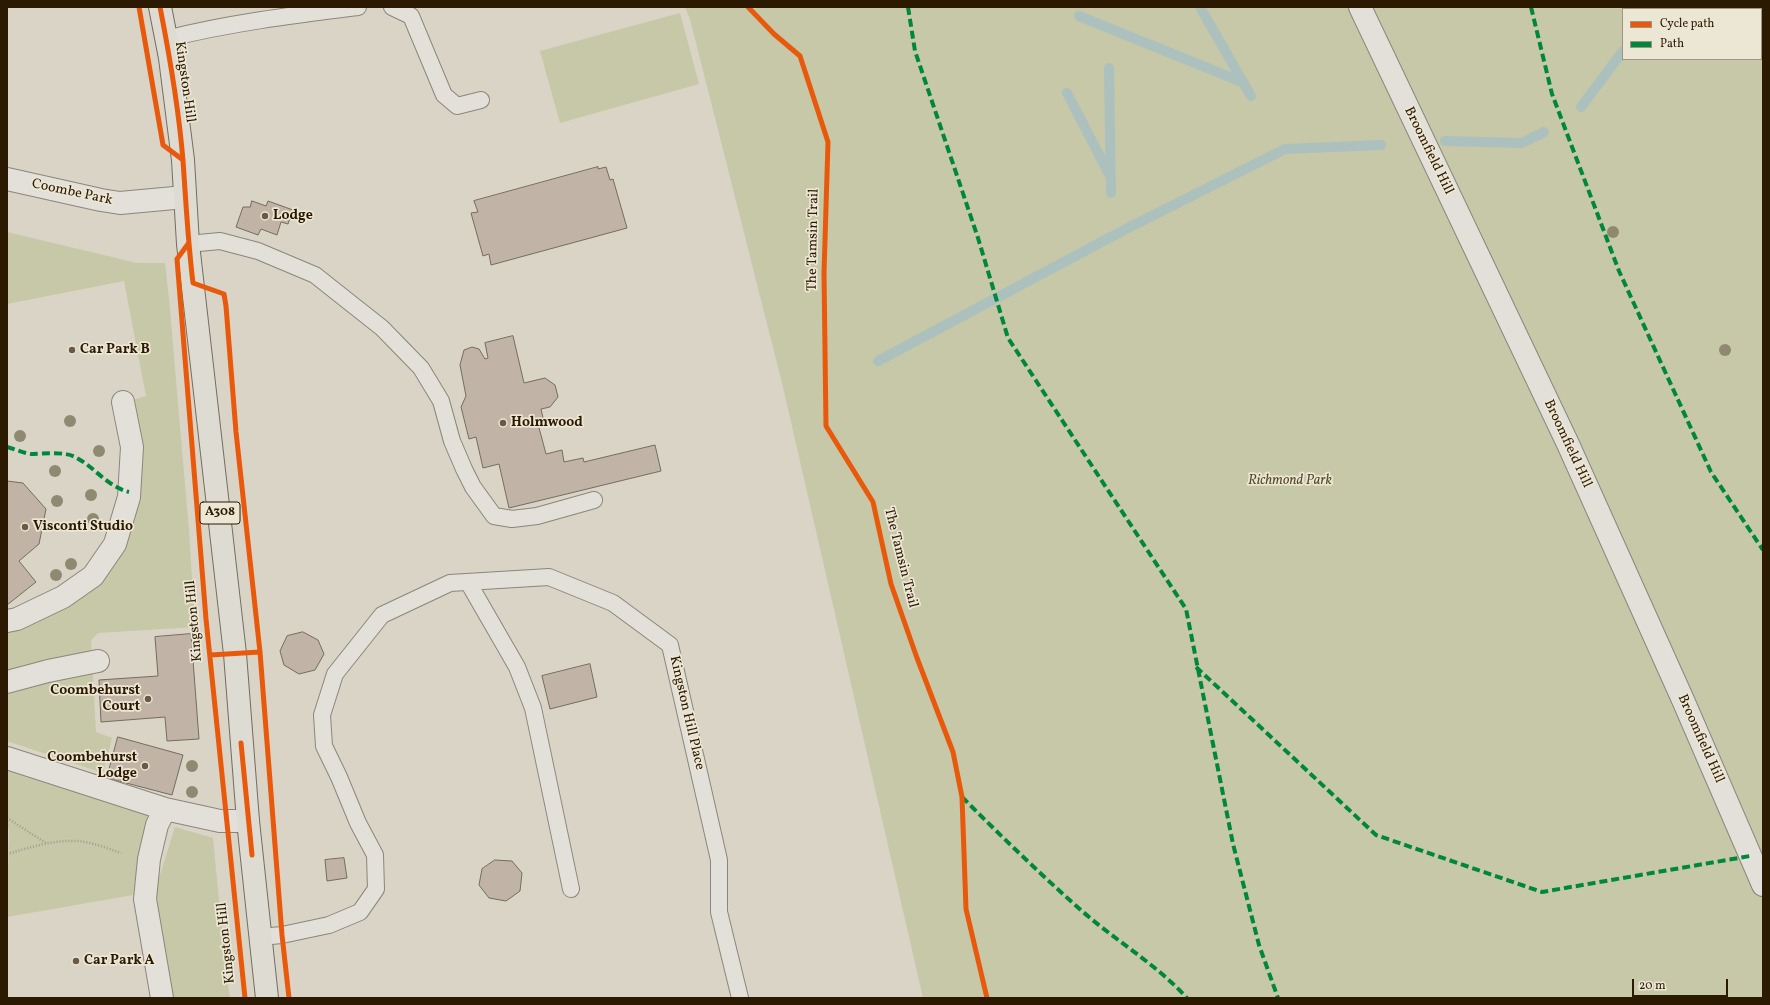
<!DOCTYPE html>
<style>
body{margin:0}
#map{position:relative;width:1770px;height:1005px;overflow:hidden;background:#d9d4c5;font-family:Vollkorn,serif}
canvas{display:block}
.frame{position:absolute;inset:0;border:8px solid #2c1902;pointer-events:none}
.legend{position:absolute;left:1622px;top:8px;width:140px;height:52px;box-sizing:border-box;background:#ece6d4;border:1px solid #9f9480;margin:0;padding:5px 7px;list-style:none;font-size:12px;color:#2c1902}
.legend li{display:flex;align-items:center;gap:8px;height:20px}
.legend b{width:20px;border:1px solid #9f9480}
.scale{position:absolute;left:1632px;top:979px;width:96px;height:18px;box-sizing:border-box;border:2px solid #2c1902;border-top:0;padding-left:5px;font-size:12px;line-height:14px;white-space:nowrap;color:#2c1902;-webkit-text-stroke:3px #ece6d4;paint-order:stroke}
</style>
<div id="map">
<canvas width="1770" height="1005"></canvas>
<div class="frame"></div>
<ul class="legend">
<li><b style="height:5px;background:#e8590c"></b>Cycle path</li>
<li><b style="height:5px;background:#00873e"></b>Path</li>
</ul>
<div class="scale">20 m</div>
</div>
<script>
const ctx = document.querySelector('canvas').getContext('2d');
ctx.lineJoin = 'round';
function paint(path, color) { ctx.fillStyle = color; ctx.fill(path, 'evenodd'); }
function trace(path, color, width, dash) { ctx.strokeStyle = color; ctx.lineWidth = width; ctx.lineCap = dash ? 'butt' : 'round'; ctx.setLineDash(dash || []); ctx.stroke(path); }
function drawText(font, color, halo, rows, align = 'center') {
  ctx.font = font + ' Vollkorn,serif'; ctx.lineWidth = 3.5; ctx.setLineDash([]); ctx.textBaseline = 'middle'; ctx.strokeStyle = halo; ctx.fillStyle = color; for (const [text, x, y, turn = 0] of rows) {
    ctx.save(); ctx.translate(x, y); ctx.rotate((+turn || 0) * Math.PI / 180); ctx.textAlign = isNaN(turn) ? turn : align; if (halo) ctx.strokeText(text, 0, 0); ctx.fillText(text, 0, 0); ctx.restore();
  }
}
const green = new Path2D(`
 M685,7h1078v991h-840l-140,-611 -93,-368zM1623,9h138v50h-138z
 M680,13l19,71 -139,39 -20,-72z
 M7,232l130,31h28l4,36 20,232 6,96 -97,6 -7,7 5,92 16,6 -9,35 -96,-32v-113l117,-83 8,-145 14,-4 -22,-115 -117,23z
 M7,766l145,48 -13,37 -6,44 -126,22 2,-87 -2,-8z
 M175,827l38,11 13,135 4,25h-60l-18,-91 8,-32z`);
const stream = new Path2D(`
 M1200,7l51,89
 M1672,9l3,-2
 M1079,16l163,66
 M1109,68l2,125
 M1067,93l43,83
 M1581,107l42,-56
 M1445,141l77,2 22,-11
 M878,361l248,-132 159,-80 96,-4`);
const building = new Path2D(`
 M598,167v2l8,-2 4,13 3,-1 14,49 -136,37 -2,-11 -6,2 -12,-43 7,-1 -4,-11z
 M252,201l14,5 2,-5 25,9 -5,14 -7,-2 -4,13 -16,-6 -3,6 -22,-8 7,-20h7z
 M513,336l11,47 21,-5 10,7 3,12 -8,10 -9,2 3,13 -6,2 8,30 16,-4 2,12 19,-4 1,4 71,-17 6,26 -152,37 -10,-44 -16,4 -7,-31 -7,2 -8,-32 5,-11 -6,-31 4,-15 8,-3 7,2 6,10 3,-1 -3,-15z
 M7,481l16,2 23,26 -7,35 -20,17 17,21 -29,23z
 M303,632l15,8 6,14 -9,16 -16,4 -15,-9 -4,-14 7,-15z
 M191,634l8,105 -32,2 -2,-24 -64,5 -2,-42 59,-4 -3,-39z
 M590,664l7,33 -47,12 -8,-33z
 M118,737l65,18 -11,40 -65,-17z
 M344,858l3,20 -20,3 -2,-21z
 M495,860l17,1 10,12 -2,18 -14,10 -17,-3 -10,-13 3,-16z`);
const path = new Path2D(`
 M7,818l39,25
 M7,854c22,-6 44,-14 67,-13 16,0 32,7 47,12`);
const lane = new Path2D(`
 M392,7l19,9 33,79 13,11 24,-6
 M166,39c63,-16 128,-24 192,-32
 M188,244l32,-3 38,10 57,24 67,53 39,40 20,33 11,40 12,28 9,18 21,29 18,3 25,-3 57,-16
 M468,582l49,85 16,41 38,181
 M260,937l22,-2 47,-10 31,-13 16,-23 -1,-34 -17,-32 -19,-46 -15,-31 -2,-31 13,-41 47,-59 68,-32 99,-6 64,26 57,42 49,215v52l21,86`);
const street = new Path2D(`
 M1360,7l208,437 115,256 80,185
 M7,179l94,21 19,3 65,-6
 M7,621l10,-2 46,-22 30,-21 22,-32 14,-47 3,-50 -9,-45
 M7,682l41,-11 50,-10
 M7,758l158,51 55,12h28
 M162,998l-17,-99 4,-40 8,-34 8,-16`);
const primary = new Path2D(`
 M160,7l10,51 13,102 5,84 47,410 13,167 19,177`);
const quiet = new Path2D(`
 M908,7l7,44 63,187 30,100 178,271 47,235 26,101 19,53
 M1531,7l21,87 67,177 92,201 52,78
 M7,447c8,2 16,6 24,7 12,0 33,-3 44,3 20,10 31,29 54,35
 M1196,667l180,168 166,57 208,-36
 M962,797c39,39 78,77 120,114 34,30 74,53 105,87`);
const cycleway = new Path2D(`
 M139,7l24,138 20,15
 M160,7c10,51 19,103 23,154 3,41 5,82 10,122l31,11 2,12 10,126 24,220 22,283 7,63
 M748,7l26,27 26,22 28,86 -4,131 2,153 47,76 18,82 26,74 36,94 9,45 4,112 21,89
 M188,244l-11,15 29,360 39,379
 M210,655l50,-3
 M241,743l11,112`);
const trees = [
 [1613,232],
 [1725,350],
 [70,421],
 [20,436],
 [99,451],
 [55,471],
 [91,495],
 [57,501],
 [93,519],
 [71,564],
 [56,575],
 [192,766],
 [192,792]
];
const markers = [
 [265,216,4,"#695a46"],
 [72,350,4,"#695a46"],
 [503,423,4,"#695a46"],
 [25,527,4,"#695a46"],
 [148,699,4,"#695a46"],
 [145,766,4,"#695a46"],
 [76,961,4,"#695a46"]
];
const shields = [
 [220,513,40]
];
const shieldNames = [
 ["A308",220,513]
];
const streetNames = [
 ["Kingston Hill",184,82,82],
 ["Broomfield Hill",1428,151,64],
 ["Coombe Park",72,193,12],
 ["The Tamsin Trail",814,240,-89],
 ["Broomfield Hill",1567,444,65],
 ["The Tamsin Trail",900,558,76],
 ["Kingston Hill",195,621,-95],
 ["Kingston Hill Place",686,713,77],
 ["Broomfield Hill",1700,739,66],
 ["Kingston Hill",227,943,-96]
];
const poiNames = [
 ["Lodge",273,216],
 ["Car Park B",80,350],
 ["Holmwood",511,423],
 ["Visconti Studio",33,527],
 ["Coombehurst",140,691,"right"],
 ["Court",140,707,"right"],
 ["Coombehurst",137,758,"right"],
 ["Lodge",137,774,"right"],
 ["Car Park A",84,961]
];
const parkNames = [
 ["Richmond Park",1290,481]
];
paint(green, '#c6c8a7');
trace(stream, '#acc0be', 10);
paint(building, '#c1b3a5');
trace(building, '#726d61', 1);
trace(lane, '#8b867b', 18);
trace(street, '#8b867b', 24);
trace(primary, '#726d61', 24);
trace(path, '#9f9b93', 2.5, [1, 2]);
trace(lane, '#e2e0d9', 16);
trace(street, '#e2e0d9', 22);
trace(primary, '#dedbd2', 22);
trace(quiet, '#00873e', 4, [8, 4]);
trace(cycleway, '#e8590c', 5);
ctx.fillStyle = '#908971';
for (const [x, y] of trees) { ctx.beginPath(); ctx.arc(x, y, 6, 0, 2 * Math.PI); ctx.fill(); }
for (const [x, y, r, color] of markers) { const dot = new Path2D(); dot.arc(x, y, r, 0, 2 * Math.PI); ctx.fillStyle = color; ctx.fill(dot); trace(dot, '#ece6d4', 1.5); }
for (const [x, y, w] of shields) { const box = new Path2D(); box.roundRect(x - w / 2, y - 11, w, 22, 3); ctx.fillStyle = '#ece6d4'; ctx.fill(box); trace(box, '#2c1902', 1); }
drawText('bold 13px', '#2c1902', null, shieldNames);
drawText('14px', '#2c1902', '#ece6d4', streetNames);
drawText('bold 14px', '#2c1902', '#ece6d4', poiNames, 'left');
drawText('italic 14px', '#554b2c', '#ece6d4', parkNames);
</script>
